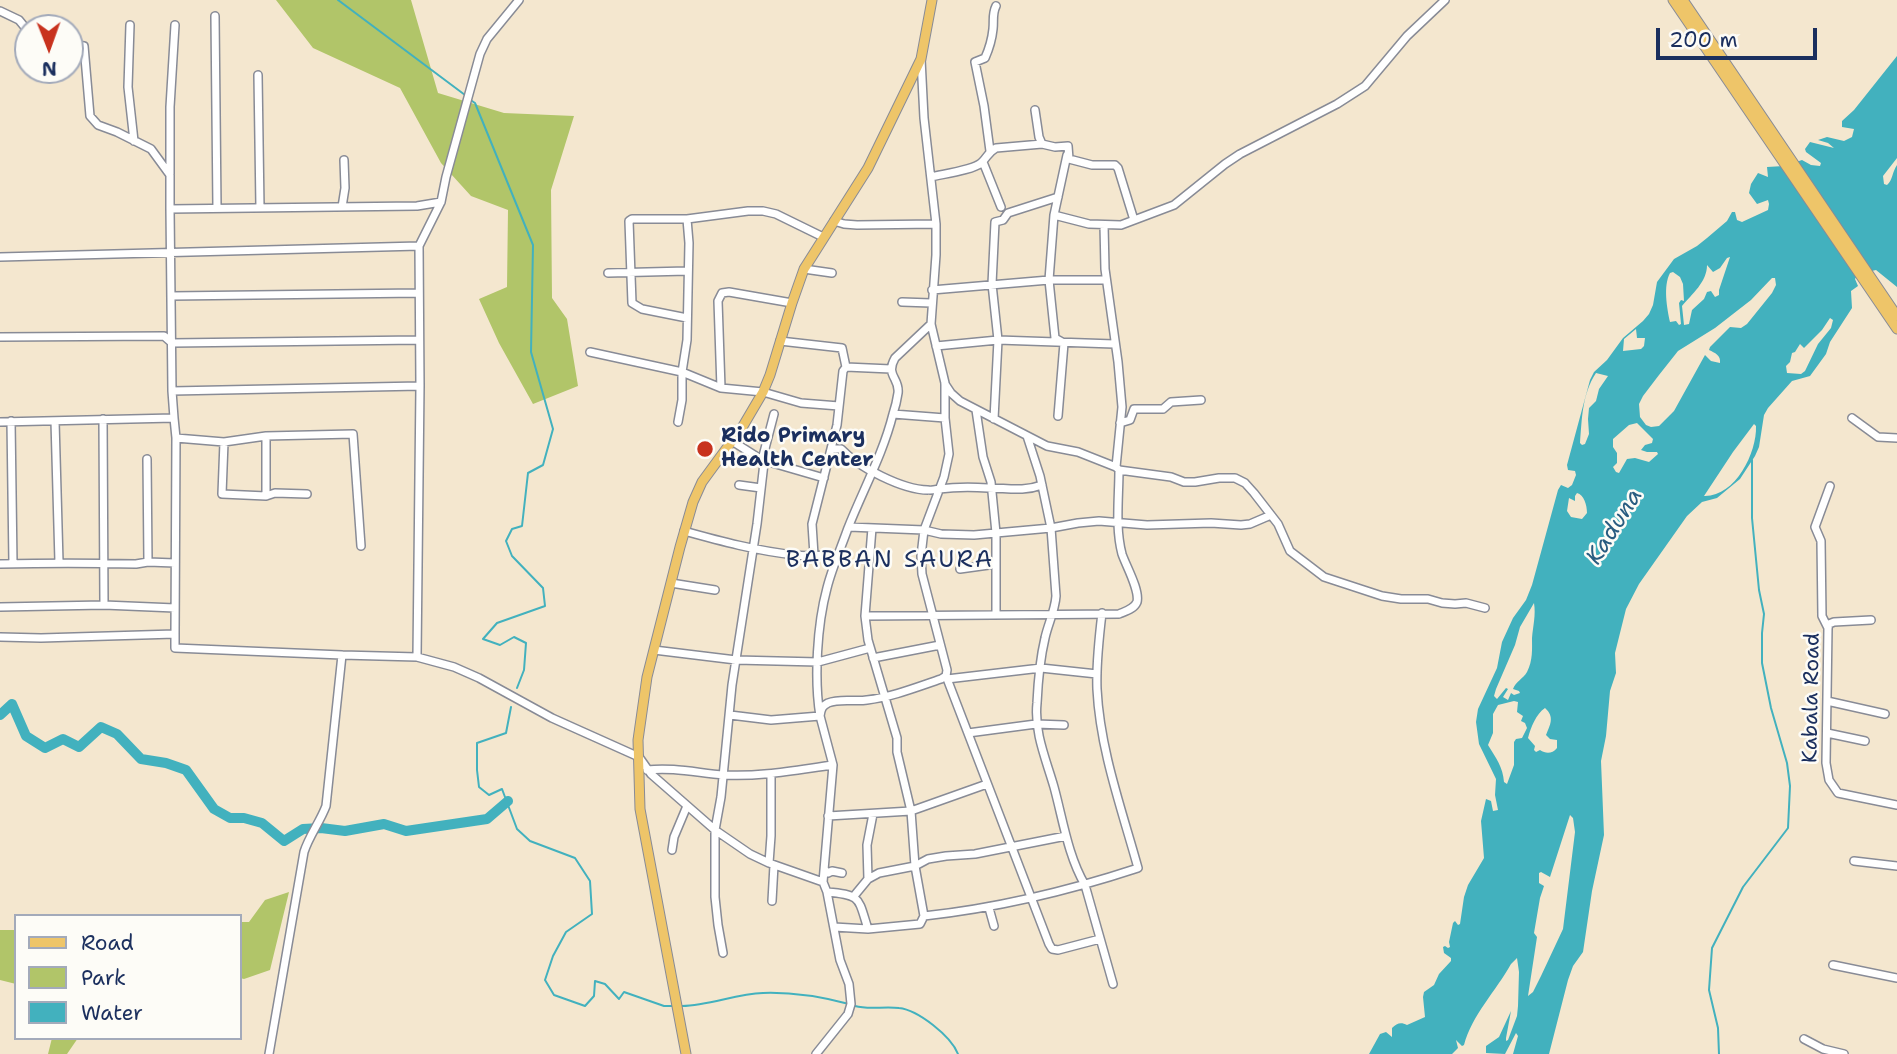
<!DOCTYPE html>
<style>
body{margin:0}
#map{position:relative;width:1897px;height:1054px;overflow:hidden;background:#f4e7cf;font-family:"Shantell Sans",sans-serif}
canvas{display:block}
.legend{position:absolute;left:14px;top:914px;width:228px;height:126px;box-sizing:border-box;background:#fdfcf7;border:2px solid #a3aaba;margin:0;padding:9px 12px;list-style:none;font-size:21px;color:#1b2f5e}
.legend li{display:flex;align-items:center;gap:14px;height:35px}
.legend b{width:35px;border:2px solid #a3aaba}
.north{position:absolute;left:14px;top:14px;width:70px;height:70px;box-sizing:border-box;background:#fdfcf7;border:2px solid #a3aaba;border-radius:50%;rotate:179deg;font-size:19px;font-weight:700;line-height:28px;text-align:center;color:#1b2f5e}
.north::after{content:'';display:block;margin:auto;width:24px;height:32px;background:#c8321e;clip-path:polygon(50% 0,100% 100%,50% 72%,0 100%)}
.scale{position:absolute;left:1656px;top:28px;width:161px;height:32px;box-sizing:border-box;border:4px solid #1b2f5e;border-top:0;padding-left:9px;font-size:21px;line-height:24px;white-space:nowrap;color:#1b2f5e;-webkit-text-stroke:5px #fdfcf7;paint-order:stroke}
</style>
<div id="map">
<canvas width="1897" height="1054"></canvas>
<ul class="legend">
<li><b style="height:9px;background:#eec569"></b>Road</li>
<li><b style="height:19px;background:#b1c569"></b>Park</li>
<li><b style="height:19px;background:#42b1be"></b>Water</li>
</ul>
<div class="north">N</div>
<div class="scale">200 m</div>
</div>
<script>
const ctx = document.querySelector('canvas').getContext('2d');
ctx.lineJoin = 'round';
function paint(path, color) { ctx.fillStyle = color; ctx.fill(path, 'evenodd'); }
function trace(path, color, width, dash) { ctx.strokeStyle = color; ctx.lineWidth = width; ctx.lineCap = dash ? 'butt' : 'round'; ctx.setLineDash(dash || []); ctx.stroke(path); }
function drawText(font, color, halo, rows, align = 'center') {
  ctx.font = font + ' "Shantell Sans",sans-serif'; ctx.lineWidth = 5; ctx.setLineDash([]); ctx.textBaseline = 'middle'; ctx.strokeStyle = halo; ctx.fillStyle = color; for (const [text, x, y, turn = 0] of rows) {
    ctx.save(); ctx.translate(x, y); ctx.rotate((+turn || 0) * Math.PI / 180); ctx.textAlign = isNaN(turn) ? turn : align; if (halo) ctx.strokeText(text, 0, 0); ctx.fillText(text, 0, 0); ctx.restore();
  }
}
const green = new Path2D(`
 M276,0h135l27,93 66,20 70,3 -23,74 1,108 15,21 11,67 -45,18 -34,-61 -20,-44 28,-12 1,-77 -37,-14 -30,-33 -41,-75 -87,-40z
 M289,892l-19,78 -26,9 -4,-1v-56h9l16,-22z
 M0,930h16v54l-16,-4z
 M52,1038h26l-11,16h-19z`);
const water = new Path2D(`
 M1897,56v102l-14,18 1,8 3,1c6,-5 5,-13 10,-20v122l-21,-17 -18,4 -3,5 3,7 -7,5 1,17 -22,34 -4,12 -16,22 -18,5 -24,27 -4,7 -5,32 -4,9 -15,23 -23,19 -15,4 -15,14 -48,68 -13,25 -11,44 1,20 -6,18 -4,45 -5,25 3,74 -12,56 -9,61 -10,14 -5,14 -19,74h-36l5,-18 -2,-3 -11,21 -19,-1v-7l13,-9 12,-26 -5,27v3l2,-1 9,-24 1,-10 1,-34 -2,-14 -6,6c-15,27 -39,51 -47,81l-2,1 -6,-6 2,8 -6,6h-83l11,-20 6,-2 6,5v-9c5,-5 9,-6 15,-3l18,-8 -2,-20 1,-5 10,-7 5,-11 12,-13v-3l-7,-5 -1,-6 2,-1 3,2 2,-1 -1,-5 4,-19 2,-2 3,4 2,-1 4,-27 4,-12 16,-27 -3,-37 5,-22 5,2 2,10 5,-1 -3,-15 1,-16 -17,-35 -3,-22 2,-13 19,-41 5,-26 11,-24 13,-18 6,-15 26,-95 3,-5 7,3 4,-3 4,-10 -1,-4 -7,-1 -1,-5 23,-85 4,-8 13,-12 16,-22 20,-17 6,-7 4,-9 4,-23 17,-23 23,-13 10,-8 20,-17 5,-9h3l2,8 5,2 26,-12 1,-6 -1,-4 -11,4 -8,-11 2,-9 7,-11 10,4 -1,-10 17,-1 18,-6 9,5 9,1 1,-3 -15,-11 -1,-3 5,-7 24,6 -6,-5 -10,-3 9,-3 17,4 8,-4 2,-8 -12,-2v-6l12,-11zM1730,257l-11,33v5l-4,2 -4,-6 -4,1 -3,7 -12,11 -3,14 -5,1 -2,-19c10,-12 25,-24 25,-41l6,7 7,-4 7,-10zM1673,272l7,5 3,7 1,17 -3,-1 -2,3 2,21 -2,1 -3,-4 -6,1c-3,-14 -7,-36 0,-49zM1772,278h3l1,7 -4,8 -25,31 -6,4 -11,-1 -20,20 -1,3c6,3 12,5 11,13l-9,-2 -6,-6 -31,56 -15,15 -8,1 -5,-2 -6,-8 -1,-13 4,-8 16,-21 19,-24 37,-23 36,-28zM1830,318l3,2 -2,8 -13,16 -13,27 -4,3 -14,-1 -1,-7 4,-4 2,-9 3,-1 5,-8 4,4 18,-18zM1636,329l1,9h8l-1,8 -3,3 -18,2 1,-12zM1596,373l12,3 -9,13 -3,12 -7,7 -1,11 1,15 -4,10 -3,1 -2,-2c2,-24 2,-49 16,-70zM1637,423l16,16 -1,4 -7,2 -4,5 6,2h10l1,2 -9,8 -14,-4 -8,1 -8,14 -3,-1 -3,-5 4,-4v-10l-4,-6v-8l16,-14zM1754,424l2,2c1,27 -21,71 -52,70l29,-44zM1577,493c7,2 10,12 10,20l-5,6 -11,-2 -4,-6 2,-13 6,3v-5zM1534,603c2,12 -1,23 -2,35 0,11 1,22 -5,34 -4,7 -11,9 -14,17l6,2 1,2 -6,2 -3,-2 -3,7 -5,-3 5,-8 -2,-1 -9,11 -3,-3 2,-7 19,-44 5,-18zM1514,701l4,1 -1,10 6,4 -2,5 4,2 2,5 -5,10 -6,1 -2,3v23l-7,19 -3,-2c-1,-15 -8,-24 -16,-37l5,-12v-19l5,-9zM1545,708c10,9 5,17 1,27l4,4 7,1v8c-5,6 -11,6 -17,2l-4,2 -2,-2 1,-4 -7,-8c3,-11 8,-24 17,-30zM1570,815l3,3 2,14 -12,97 -22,47 -8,16 -5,4 9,-59 -3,-4 6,-35 4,-12 -5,-3v-10l2,-1 9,5z`);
const stream = new Path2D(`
 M338,0l127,95
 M469,99l6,4 58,142 -2,107 22,77 -10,36 -15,8 -6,53 -10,3 -6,12 6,15 31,32 2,18 -48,17 -14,16 17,6 14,-8 12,6 -2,27 -7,18
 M511,707l-5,26 -29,10v27l2,17 10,8 13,-6 15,40 13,12 45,17 15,23 2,33 -26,18 -13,24 -8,24 9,15 31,11 9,-10 1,-15 10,3 14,15 5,-7 40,14h9
 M682,1006c28,-1 54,-12 81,-13 29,-1 59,4 86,11
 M855,1006c14,4 29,0 44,2 19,2 52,28 59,46
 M1719,1054l-1,-26 -9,-38 3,-42 31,-61 45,-59 2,-42 -3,-23 -16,-55 -9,-45v-30l2,-19 -5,-24 -7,-72v-58`);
const river = new Path2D(`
 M0,715l12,-11 14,32 19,12 18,-9 16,8 22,-20 16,7 24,25 25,4 20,7 28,39 16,9h14l18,5 22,18 19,-12 18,-1 24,3 39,-7 22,7 81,-12 21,-18`);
const minor = new Path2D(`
 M0,11l19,9 9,11
 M215,16l2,192
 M130,25l-2,62 6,54
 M70,44l14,2 6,70 8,9 19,7 34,17 19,26v34l247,-3 24,-4
 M258,75l2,133
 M1035,110l4,27 3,7
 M990,151l-6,-45 -9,-44 10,-4c4,-9 7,-19 8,-29 1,-9 -1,-15 3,-23
 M983,162l18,45
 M170,174v-67l5,-82
 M931,177c12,-3 42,-7 50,-14 6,-5 7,-11 15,-15l46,-4 13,3 13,-1 1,13 23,6h23l3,3 16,52
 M342,207l3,-19 -1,-28
 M170,209l2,182
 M1054,215l35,9 32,1 53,-20 51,-41 15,-10 97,-50 28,-18 42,-50 38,-36
 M834,221l10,3 13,1 79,-1
 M1104,225l1,44 13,93 4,45 -6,60
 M0,257l419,-11
 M804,269l28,4
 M608,273l79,-2
 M932,290l117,-10h57
 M172,296l247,-3
 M902,302l29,1
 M687,318l-45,-9 -10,-6 -3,-82 3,-2h55l61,-8h15l13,3 47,23
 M0,337l164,-1 8,7 247,-3
 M780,341l62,7 4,19 -3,4 -6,54 -25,99 2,31
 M1064,343l-9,-5 -6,-58 5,-65 13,-60
 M936,346l62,-6 116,4
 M590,352l92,20 39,16 42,4 38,11 38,3
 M846,367l45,2
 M945,384l6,9 9,8 87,45 31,6 38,15 3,3 52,7 13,5h11l24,-4h16l10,5 9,10 24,31 12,27 34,26 58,19 19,3h27l14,4 13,1 11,-1 19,5
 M721,388l-3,-87 4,-8 7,-1 63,11
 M976,410l7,47 8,25 5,51v82
 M774,414l-12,46 62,18
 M893,414l52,4
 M1058,416l6,-73
 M174,418l2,20 -1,196
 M1852,418l26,19 19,1
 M103,419l1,186
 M994,419l4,-79 -6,-56 3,-62 8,-2 5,-7 50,-16
 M11,421l2,143
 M55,421l4,141
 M0,422l174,-4 -2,-27 248,-5
 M678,422l4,-22v-28l5,-32 2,-97 -2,-24
 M1120,423l10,-3 4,-11h29l8,-7 30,-2
 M1027,436l13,40 11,52 5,68c-1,15 -8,28 -11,42 -5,21 -7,44 -8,65 -3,30 9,56 17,84 9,33 14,69 31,98l28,99
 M176,438l48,4 42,-6 87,-2 8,112
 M224,442l-2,52 44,2 9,-3 32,1
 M831,449h10c17,18 62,41 87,41 1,1 10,-1 11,-1 16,-2 33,-2 49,-1 19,0 35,4 54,-3
 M147,459l1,103
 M739,485l22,3
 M266,496v-60
 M849,527l75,3 17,4 33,1 77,-7 27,-5 21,-2 48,4 64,-2 30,2 9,-1 21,-9
 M872,528l-7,88 3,24 29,98v14l14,59 4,55 9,50
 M684,531c36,10 73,20 111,24 14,2 29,-1 43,1
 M0,564c45,-1 91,-1 136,0l12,-2 27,1
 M960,569l36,-5
 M671,583l44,7
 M0,607l104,-2 71,3
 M865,616l254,-2c7,-3 15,-5 18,-12 3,-12 -11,-36 -15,-48 -7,-26 -3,-57 -3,-84
 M1871,620l-37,2 -5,2 -1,4 -2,135 3,17 9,13 59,12
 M1828,628l-6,-12 -1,-75 -6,-14 15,-41
 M0,637l41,1 134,-4v14l167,7
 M654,650l82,10 82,2 52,-14
 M417,657l37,10 25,11 73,40 87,39 12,17 64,56 35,24 19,9 54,19
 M873,658l67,-13
 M946,676l103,268 3,5 6,1 42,-11
 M947,679l94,-11 56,6
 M1827,701l58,13
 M730,715l41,5 49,-4c-6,-37 -3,-91 7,-128 5,-20 14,-40 21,-60 15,-38 35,-74 45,-114 2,-6 4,-14 5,-21 2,-15 -13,-17 -3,-35l36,-34
 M968,733l68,-9 28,1
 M1827,733l38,8
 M647,770c26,-3 51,3 77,5 37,2 72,-5 109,-10
 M828,816l83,-5 76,-27
 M672,850l2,-13 13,-31
 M1854,861l43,5
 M769,863l2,-27v-61
 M825,870l3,3 4,-2 10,2
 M868,879l-1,-34 6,-31
 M827,892c35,3 31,6 41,37l52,-5 4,-8c74,-8 144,-25 214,-48 -16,-58 -38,-118 -41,-179 -1,-26 2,-51 5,-76
 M854,896l14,-17 11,-6 36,-7 13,-7 18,-3 29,-2 91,-18
 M772,901l2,-36
 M989,908l5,18
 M834,927l34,2
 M723,953l-5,-28 -3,-28v-67l6,-33 11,-112 25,-161 7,-61 -2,-3 -30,-19
 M1833,965l64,13
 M1804,1039l19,10 21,5
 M269,1054l35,-202c5,-16 16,-30 22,-46l16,-151 75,2 3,-271 -1,-140 22,-44 5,-25 34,-123 7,-15 32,-39
 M816,1054l32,-40 3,-10 -2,-20 -9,-24 -13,-68 -4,-10 10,-117 -13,-49c1,-7 2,-10 8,-13 12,-5 27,-1 39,-3 25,-3 50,-13 74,-21l5,-3 1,-6 -25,-96 -1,-18 3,-26 20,-53 5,-23 -4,-36v-35l-14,-59 5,-69v-31l-12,-106 -3,-59`);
const major = new Path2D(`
 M1673,0l224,329
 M1683,0l214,316
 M686,1054l-46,-245 -2,-69 9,-63 33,-130 13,-45 9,-20 41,-56 20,-34 7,-17 22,-72 12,-34 64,-101 53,-109 11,-59`);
const markers = [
 [705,449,9,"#c8321e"]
];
const poiNames = [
 ["Rido Primary",721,437],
 ["Health Center",721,461]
];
const streetNames = [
 ["Kabala Road",1812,698,-89]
];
const waterNames = [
 ["Kaduna",1615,527,-58]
];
const quarterNames = [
 ["BABBAN SAURA",890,561]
];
paint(green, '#b1c569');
paint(water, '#42b1be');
trace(stream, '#42b1be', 2);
trace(river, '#42b1be', 10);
trace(minor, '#888b96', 10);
trace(major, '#888b96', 11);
trace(minor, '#fff', 7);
trace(major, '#eec569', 9);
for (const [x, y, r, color] of markers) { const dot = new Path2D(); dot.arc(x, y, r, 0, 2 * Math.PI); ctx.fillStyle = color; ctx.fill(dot); trace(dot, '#fdfcf7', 2.5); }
drawText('bold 21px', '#1b2f5e', '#fdfcf7', poiNames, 'left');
drawText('21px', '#1b2f5e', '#fdfcf7', streetNames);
drawText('italic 23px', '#295c80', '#fdfcf7', waterNames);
ctx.letterSpacing = '2px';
drawText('24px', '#1b2f5e', '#fdfcf7', quarterNames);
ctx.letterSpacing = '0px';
</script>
